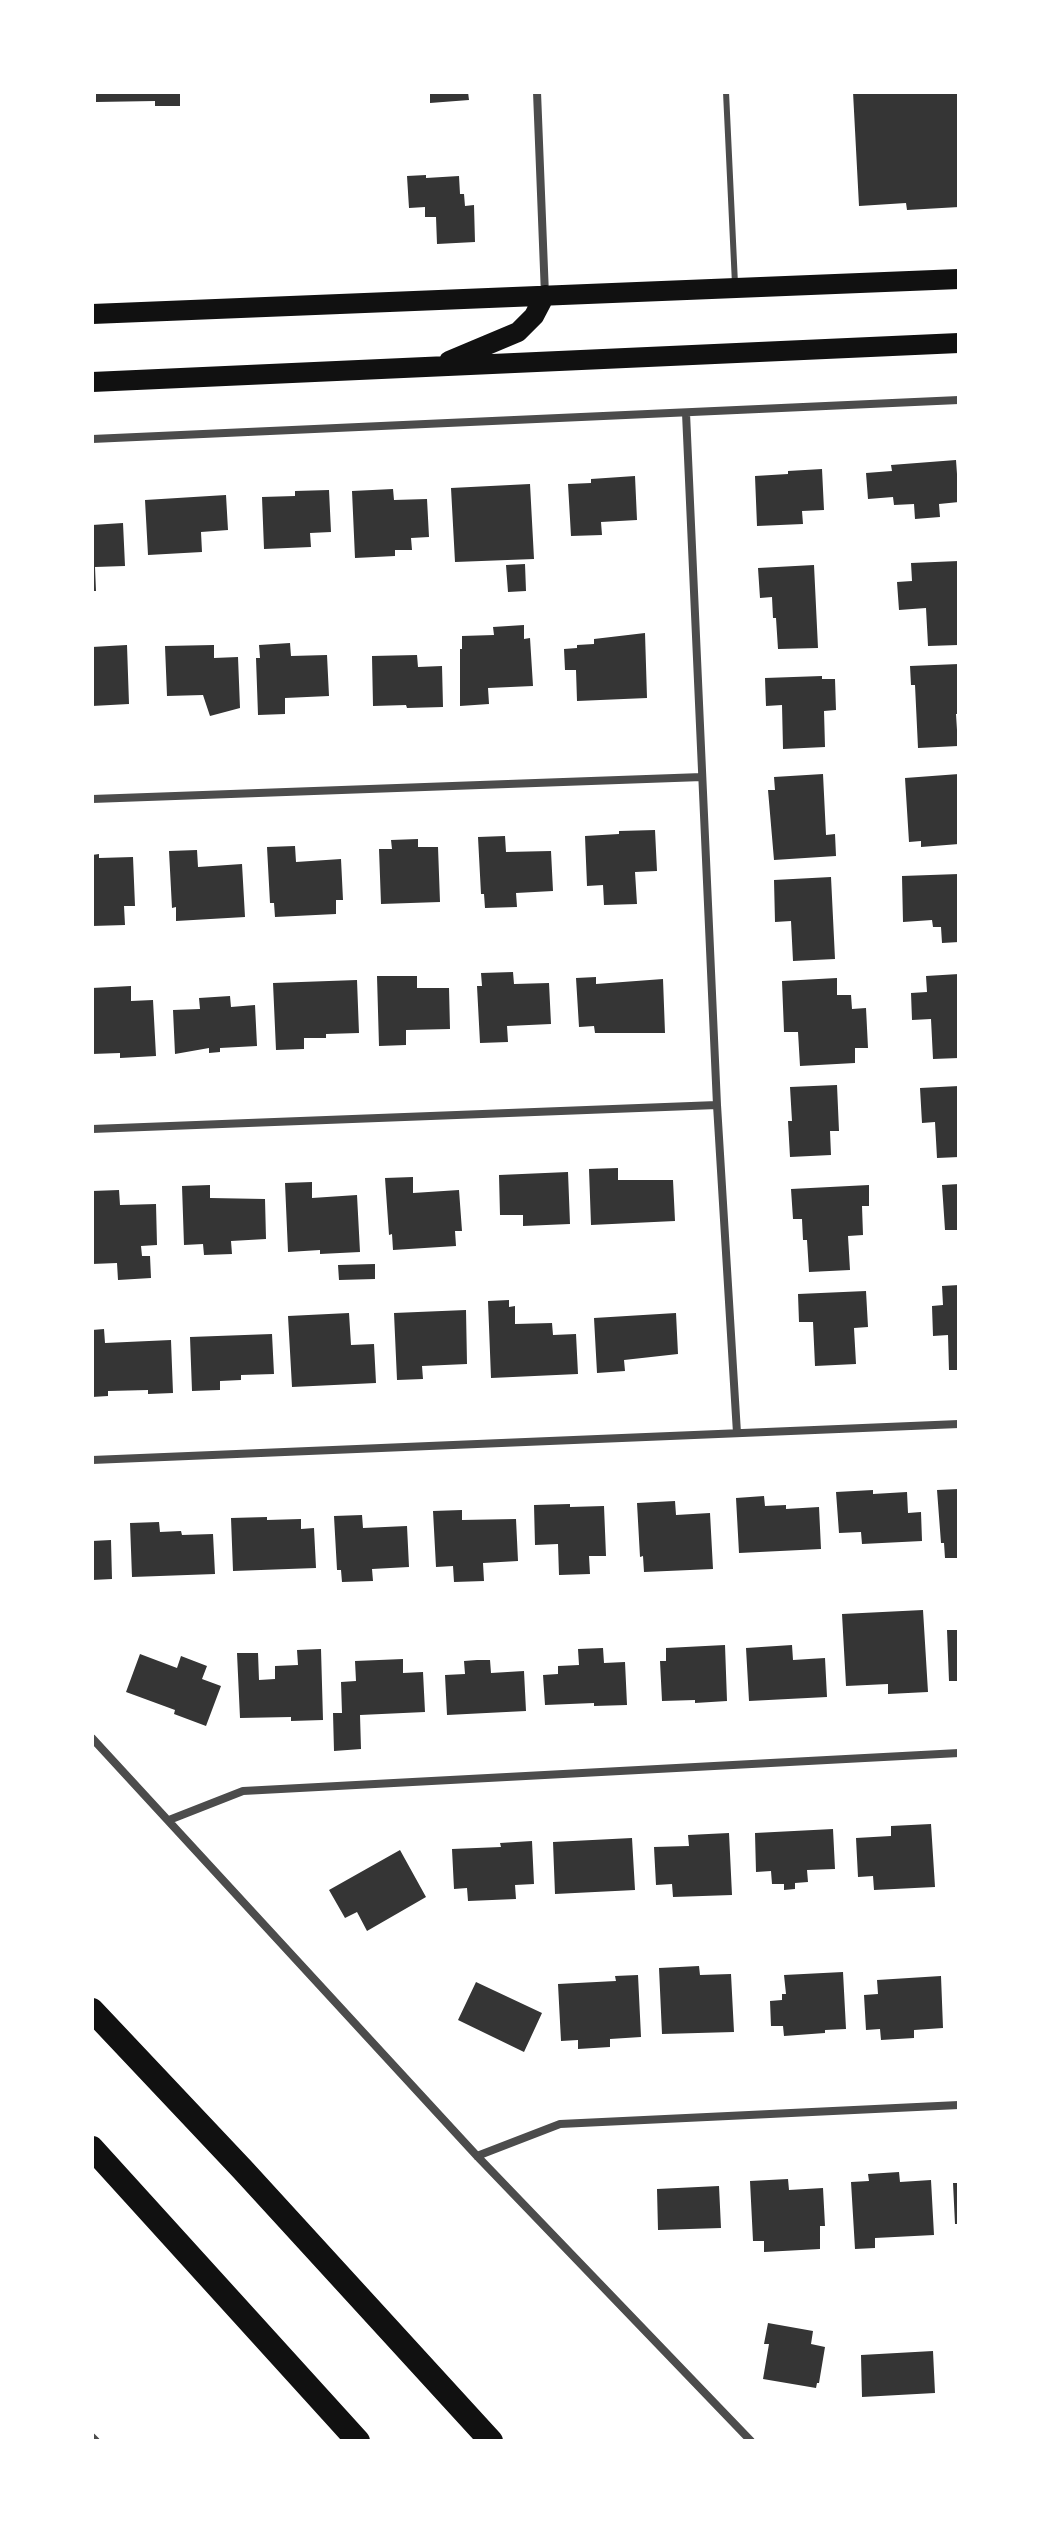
<!DOCTYPE html>
<style>
body{margin:0}
#map{position:relative;width:1051px;height:2533px;overflow:hidden;background:#fff;font-family:"Titillium Web",sans-serif}
canvas{display:block}
.frame{position:absolute;inset:0;border:94px solid #fff;pointer-events:none}
</style>
<div id="map">
<canvas width="1051" height="2533"></canvas>
<div class="frame"></div>
</div>
<script>
const ctx = document.querySelector('canvas').getContext('2d');
ctx.lineJoin = 'round';
function paint(path, color) { ctx.fillStyle = color; ctx.fill(path, 'evenodd'); }
function trace(path, color, width, dash) { ctx.strokeStyle = color; ctx.lineWidth = width; ctx.lineCap = dash ? 'butt' : 'round'; ctx.setLineDash(dash || []); ctx.stroke(path); }
const building = new Path2D(`
 M96,92h84v14h-25v-5l-59,1z
 M430,92h38l1,8 -39,3z
 M853,92h106v115l-52,3 -1,-7 -47,3z
 M426,175v3l33,-2 1,18h4l1,12 9,-1 1,37 -38,2 -1,-27h-11v-10l-16,1 -2,-32z
 M956,460l3,42 -20,2 1,13 -25,2 -1,-15 -20,1 -1,-8 -25,2 -2,-26 26,-2 -1,-6z
 M822,469l2,41 -22,1 1,13 -46,2 -2,-50 33,-2v-3z
 M635,476l2,44 -36,2 1,13 -31,1 -3,-52 23,-1v-4z
 M530,484l4,75 -79,3 -4,-74z
 M393,489l1,11 33,-1 2,38 -18,1 1,12h-17v6l-40,2 -3,-67z
 M329,490l2,42 -21,1 1,14 -47,2 -2,-52 33,-1v-5z
 M226,495l2,35 -27,2 1,20 -54,3 -3,-55z
 M123,523l2,43 -30,1 1,24h-4v-66z
 M959,561l-1,84 -30,1 -2,-38 -27,2 -2,-28 15,-1 -1,-18z
 M525,564l1,27 -18,1 -2,-27z
 M814,565l4,83 -40,1 -2,-31h-3l-1,-21 -12,1 -2,-30z
 M524,625v14l6,-1 3,48 -45,2 1,16 -29,2v-57h2v-13l32,-1 -1,-8z
 M645,633l2,65 -70,3 -1,-31h-11l-1,-21 13,-1v-3l17,-1v-5z
 M290,643l1,13 36,-1 2,41 -44,2v16l-27,1 -2,-57h4l-1,-13z
 M127,645l2,59 -37,2v-59z
 M214,645v13l24,-1 2,51 -30,8 -7,-21 -36,1 -2,-50z
 M417,655l1,12 24,-1 1,41 -36,1 -1,-3 -33,1 -1,-50z
 M959,664v50h-3l2,32 -40,2 -3,-63h-4l-1,-19z
 M822,676v3h13l1,31 -12,1 1,36 -42,2 -1,-44 -16,1 -1,-28z
 M823,774l3,61 9,-1 1,22 -62,4 -6,-70h7l-1,-13z
 M959,774v70l-38,3v-6l-12,1 -4,-64z
 M655,830l2,41 -22,1 2,32 -33,1 -1,-20 -16,1 -2,-50 34,-2v-3z
 M505,836l1,16 45,-1 2,40 -37,2 1,14 -32,1 -1,-14h-3l-3,-57z
 M418,839v8h20l2,55 -59,2 -2,-55h13l-1,-9z
 M295,846l1,16 45,-3 2,41h-7v14l-61,3 -1,-14h-4l-3,-56z
 M197,850l1,17 44,-3 3,53 -69,4v-14l-4,1 -3,-57z
 M99,854v4l34,-1 2,49h-11l1,19 -33,1v-71z
 M959,874v68l-17,1 -1,-16h-8l-1,-7 -29,2 -1,-46z
 M831,877l4,82 -42,2 -2,-40 -16,1 -1,-42z
 M513,972l1,12 35,-1 2,41 -44,2 1,16 -28,1 -3,-57h5l-1,-13z
 M959,974v84l-26,1 -2,-40 -19,1 -1,-27 16,-1 -1,-16z
 M377,976h40v12h32l1,41 -44,1v15l-27,1z
 M596,977v7l67,-5 2,54h-70l-1,-7 -15,1 -3,-49z
 M837,978v17h14l1,14 14,-1 2,40h-13v15l-55,3 -2,-34h-14l-2,-51z
 M357,980l2,53 -33,1v4h-22v11l-28,1 -3,-67z
 M131,986v15l22,-1 3,56 -36,2v-5l-28,1v-66z
 M230,996l1,11 24,-2 2,41 -37,2v4l-11,1v-5l-34,6 -2,-44 27,-1 -1,-11z
 M837,1085l2,46h-9l1,24 -41,2 -2,-36h4l-2,-34z
 M959,1086v71l-22,1 -2,-36 -13,1 -2,-35z
 M618,1168v12h55l2,41 -84,4 -2,-56z
 M568,1172l2,52 -47,2v-11h-23l-1,-40z
 M413,1177v16l46,-3 3,41h-7l1,15 -63,4 -1,-16 -3,1 -4,-57z
 M312,1182v16l45,-3 3,57 -40,2v-4l-32,2 -3,-69z
 M959,1184v46h-14l-3,-45z
 M210,1185v13l55,1 1,40 -35,2 1,13 -28,1 -1,-11 -19,1 -2,-59z
 M869,1185v21h-7l1,29 -15,1 2,34 -41,2 -2,-32h-4l-1,-21h-9l-2,-30z
 M119,1190l1,15 36,-1 1,41 -16,1 1,10h8l1,22 -33,2 -1,-17 -25,1v-73z
 M375,1264v15l-36,1 -1,-15z
 M959,1285v85h-10l-1,-35 -15,1 -1,-30 11,-1 -1,-19z
 M866,1291l2,36 -14,1 2,36 -41,2 -2,-44h-14l-1,-28z
 M509,1300v7l6,-1v18l37,-1 1,12 23,-1 2,40 -87,4 -3,-77z
 M466,1310l1,54 -45,2 1,13 -26,1 -3,-67z
 M349,1313l2,32 23,-1 2,39 -84,4 -4,-71z
 M676,1313l2,41 -54,6 1,11 -28,2 -3,-55z
 M104,1329l1,14 66,-3 2,53 -25,1v-4l-40,1v5l-16,1v-67z
 M272,1334l2,40 -33,1v5l-21,1v9l-28,1 -2,-54z
 M959,1489v69h-14l-1,-15h-3l-4,-53z
 M873,1490v4l34,-2 1,21 13,-1 1,29 -60,3 -1,-12 -22,1 -3,-41z
 M764,1496l1,10 21,-1v4l33,-2 2,42 -82,4 -3,-55z
 M675,1501l1,14 34,-2 3,56 -69,3 -1,-16 -3,1 -3,-54z
 M570,1504v3l34,-1 2,50h-17l1,18 -31,1 -1,-31 -23,1 -1,-40z
 M462,1510v10l54,-1 2,42 -35,2 1,18 -30,1 -1,-16 -17,1 -3,-56z
 M362,1515l1,13 44,-2 2,41 -37,2 1,12 -31,1 -1,-12h-4l-3,-54z
 M267,1517v3l34,-1v10l13,-1 2,40 -83,3 -2,-53z
 M159,1522l1,10 21,-1 1,4 31,-1 2,40 -83,3 -2,-54z
 M111,1540l1,39 -20,1v-39z
 M923,1610l5,82 -40,2v-10l-42,2 -4,-72z
 M947,1630h12v51h-10z
 M725,1645l2,56 -32,2v-3l-33,1 -2,-40h6v-13z
 M792,1645l1,15 32,-2 2,39 -78,4 -3,-53z
 M603,1648l1,15 21,-1 2,43 -33,1v-3l-49,2 -2,-30 15,-1v-8l21,-1 -1,-16z
 M321,1649l2,71 -32,1v-4l-51,1 -3,-65h21l1,27 16,-1v-13l23,-1 -1,-15z
 M140,1654l37,14 4,-12 26,10 -5,13 19,7 -15,40 -32,-12 1,-4 -49,-18z
 M403,1659v14l20,-1 2,40 -65,3 1,34 -27,2 -1,-38h9l-1,-31 15,-1 -1,-20z
 M477,1660h13l1,13 33,-2 2,40 -79,4 -2,-40 20,-1 -1,-13z
 M931,1824l4,63 -61,3 -1,-14 -15,1 -2,-39 35,-2v-10z
 M833,1829l2,40 -28,1 1,12 -13,1v6l-11,1v-6h-12l-1,-13 -15,1 -1,-39z
 M729,1833l3,62 -59,2 -1,-13 -16,1 -2,-38 35,-1 -1,-11z
 M632,1838l3,52 -80,4 -2,-52z
 M532,1841l2,43 -19,1 1,14 -48,2 -1,-13 -13,1 -2,-40 49,-2 -1,-4z
 M400,1850l26,47 -59,34 -10,-19 -12,6 -16,-28z
 M699,1966l1,9 31,-1 3,58 -72,2 -3,-66z
 M843,1972l3,57 -21,1v3l-41,3 -1,-10h-12l-1,-25 12,-1v-6h4l-2,-19z
 M638,1975l3,62 -31,2v8l-32,2v-9l-17,1 -3,-57 58,-3 -1,-5z
 M941,1976l2,52 -29,2v8l-33,2 -1,-11 -14,1 -2,-35 14,-1 -1,-14z
 M476,1982l66,31 -18,39 -66,-32z
 M899,2172l1,10 31,-2 3,55 -59,3v10l-20,1 -4,-67 18,-1 -1,-7z
 M788,2179l1,11 34,-2 2,38h-5v23l-56,3v-11h-11l-3,-60z
 M953,2183h6v41h-4z
 M719,2186l2,42 -63,2 -1,-41z
 M768,2323l45,8 -2,13 14,3 -6,36h-2l-1,5 -53,-9 6,-35h-5z
 M933,2351l2,42 -73,4 -1,-42z`);
const service = new Path2D(`
 M726,92l9,192`);
const minor = new Path2D(`
 M537,92l8,203
 M686,413l31,692 20,328
 M92,439l867,-39
 M92,799l610,-22
 M92,1129l625,-24
 M92,1460l867,-36
 M92,1738l385,418 274,285
 M169,1820l74,-29 716,-38
 M477,2156l83,-32 399,-19
 M92,2437l4,4`);
const primary = new Path2D(`
 M92,314l867,-35
 M449,361l69,-29 16,-16 11,-21
 M92,382l867,-39`);
const motorway = new Path2D(`
 M92,2010l151,160 248,271
 M92,2148l266,293`);
paint(building, '#353535');
trace(service, '#4c4c4c', 6);
trace(minor, '#4c4c4c', 8);
trace(primary, '#111', 20);
trace(motorway, '#111', 24);
</script>
